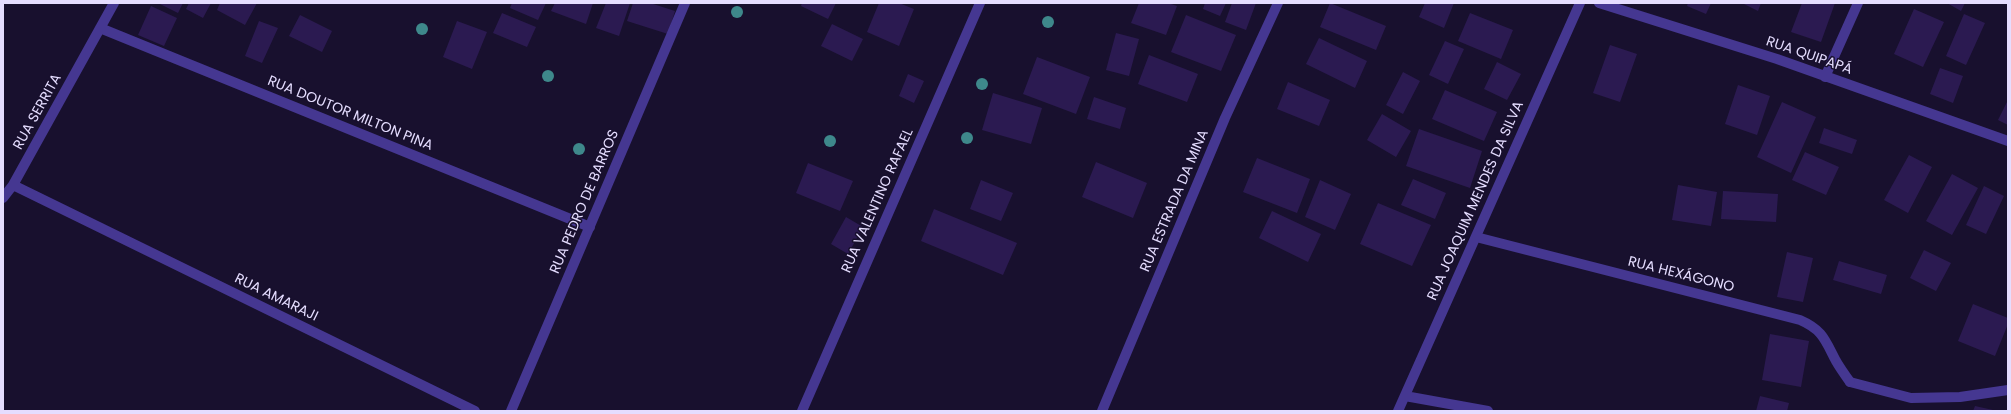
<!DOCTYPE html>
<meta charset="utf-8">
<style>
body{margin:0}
#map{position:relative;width:2011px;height:414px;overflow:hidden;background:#18102e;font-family:Poppins,sans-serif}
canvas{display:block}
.frame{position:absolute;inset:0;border:4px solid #e5ddff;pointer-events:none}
</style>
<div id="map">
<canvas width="2011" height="414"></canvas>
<div class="frame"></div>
</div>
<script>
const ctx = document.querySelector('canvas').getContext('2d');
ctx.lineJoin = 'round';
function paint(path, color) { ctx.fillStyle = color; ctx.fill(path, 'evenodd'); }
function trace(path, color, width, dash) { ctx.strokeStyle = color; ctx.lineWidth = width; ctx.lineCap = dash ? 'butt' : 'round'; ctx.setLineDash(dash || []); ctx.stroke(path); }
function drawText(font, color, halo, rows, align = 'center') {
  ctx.font = font + ' Poppins,sans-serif'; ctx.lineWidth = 3; ctx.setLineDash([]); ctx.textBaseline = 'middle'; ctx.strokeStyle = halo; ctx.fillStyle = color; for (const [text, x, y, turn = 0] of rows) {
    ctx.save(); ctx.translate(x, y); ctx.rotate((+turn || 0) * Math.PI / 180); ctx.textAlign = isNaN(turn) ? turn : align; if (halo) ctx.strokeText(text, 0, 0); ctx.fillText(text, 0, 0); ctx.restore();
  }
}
const building = new Path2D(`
 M158,3h25l-5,10z
 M189,3h22l-8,15 -17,-9z
 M220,3h37l-12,22 -28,-15z
 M512,3h34l-8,17 -28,-12z
 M555,3h38l-7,21 -35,-13z
 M606,3h24l-11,33 -23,-8z
 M633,3h17l25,8 -7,23 -41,-13z
 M802,3h34l-8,16 -27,-13z
 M879,3h20l15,6 -15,37 -32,-14z
 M1139,3h29l9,3 -11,29 -35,-12z
 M1205,3h21l-6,13 -17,-7z
 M1232,3h24l-10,27 -21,-8z
 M1330,3l56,23 -10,24 -56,-23z
 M1425,3h29l-10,25 -25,-11z
 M1688,3h23l-5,11 -19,-8z
 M1742,3h19l-3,8z
 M1802,3h33l-14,39 -30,-10z
 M1947,3h18l-4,8z
 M151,6l26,12 -13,28 -26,-11z
 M1914,9l30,13 -21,45 -29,-13z
 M502,13l34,14 -9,20 -34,-14z
 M1470,13l43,17 -12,29 -43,-18z
 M1964,14l21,9 -19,42 -20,-9z
 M300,15l32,16 -10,21 -33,-16z
 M1186,15l50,20 -15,36 -50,-19z
 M259,21l19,7 -16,35 -17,-7z
 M457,21l30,11 -15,37 -29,-12z
 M832,24l31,15 -11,22 -31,-15z
 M1116,33l23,6 -10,37 -23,-6z
 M1319,38l48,23 -12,27 -49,-24z
 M1445,41l19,8 -16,35 -19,-9z
 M1610,45l27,9 -17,48 -27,-9z
 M1149,55l49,19 -11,28 -49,-18z
 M1037,57l53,20 -14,37 -53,-20z
 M1497,62l24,12 -14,26 -23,-11z
 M1940,68l23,8 -10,27 -23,-9z
 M1403,72l17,9 -17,33 -17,-9z
 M908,74l16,7 -10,22 -15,-7z
 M1288,82l42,18 -11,26 -42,-17z
 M1738,85l32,11 -13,39 -32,-11z
 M1445,90l52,22 -13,29 -52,-22z
 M993,93l49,15 -11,36 -49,-14z
 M1094,97l32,11 -6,21 -33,-10z
 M2008,100v25l-10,-5z
 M1782,102l34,15 -25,56 -34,-16z
 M1382,114l29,17 -15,26 -29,-17z
 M1824,128l33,12 -5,14 -33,-11z
 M1419,129l63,22 -12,37 -64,-22z
 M1805,152l34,15 -13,28 -34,-15z
 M1909,155l23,12 -24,46 -24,-13z
 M1257,158l53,21 -13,34 -54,-21z
 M1096,162l51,21 -14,35 -51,-21z
 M808,163l45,18 -13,30 -44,-18z
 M1952,174l26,14 -26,47 -26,-14z
 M1413,179l33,14 -11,26 -34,-14z
 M981,180l32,13 -12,28 -31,-12z
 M1320,180l31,14 -16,36 -30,-13z
 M1678,185l39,7 -6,34 -39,-6z
 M1984,186l20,10 -18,38 -20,-9z
 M1723,191l55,3 -2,28 -55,-3z
 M1378,203l53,22 -19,41 -52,-22z
 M934,209l83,34 -14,32 -82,-34z
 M1272,211l49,23 -13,28 -49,-24z
 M846,217l17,10 -15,27 -17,-10z
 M1924,250l27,13 -15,28 -26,-13z
 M1787,252l26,6 -10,44 -26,-5z
 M1839,261l48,14 -6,19 -48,-14z
 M1973,304l35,14v6l-13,32 -37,-15z
 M1770,334l39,7 -8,46 -39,-7z
 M1760,396l29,7 -2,8h-31z
 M1975,406l18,4v1h-20z`);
const pedestrian = new Path2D(`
 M1850,382l61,16 49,-1 48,-7`);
const minor = new Path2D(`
 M114,3l-101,182 462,226
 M1599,3l178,56 231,82
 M100,28l490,199
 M1825,77l33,-74
 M3,198l10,-13
 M1476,237l324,83c23,10 25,20 36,41 4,7 9,14 14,21
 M1405,396l83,15
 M511,411l174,-408
 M802,411l178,-408
 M1102,411l123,-293 53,-115
 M1398,411l182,-408`);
const trees = [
 [737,12],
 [1048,22],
 [422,29],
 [548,76],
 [982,84],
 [967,138],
 [830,141],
 [579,149]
];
const streetNames = [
 ["RUA QUIPAPÁ",1809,56,19],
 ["RUA SERRITA",38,112,-61],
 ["RUA DOUTOR MILTON PINA",350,114,22],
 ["RUA VALENTINO RAFAEL",878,201,-66],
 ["RUA ESTRADA DA MINA",1175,201,-67],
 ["RUA JOAQUIM MENDES DA SILVA",1476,201,-66],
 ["RUA PEDRO DE BARROS",585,202,-67],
 ["RUA HEXÁGONO",1681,275,14],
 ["RUA AMARAJI",276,298,26]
];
paint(building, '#2b1a51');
trace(pedestrian, '#453791', 10);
trace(minor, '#453791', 10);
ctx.fillStyle = '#3e888b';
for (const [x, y] of trees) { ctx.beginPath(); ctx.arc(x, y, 6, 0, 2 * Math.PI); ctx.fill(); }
drawText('14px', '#e5ddff', '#18102e', streetNames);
</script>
